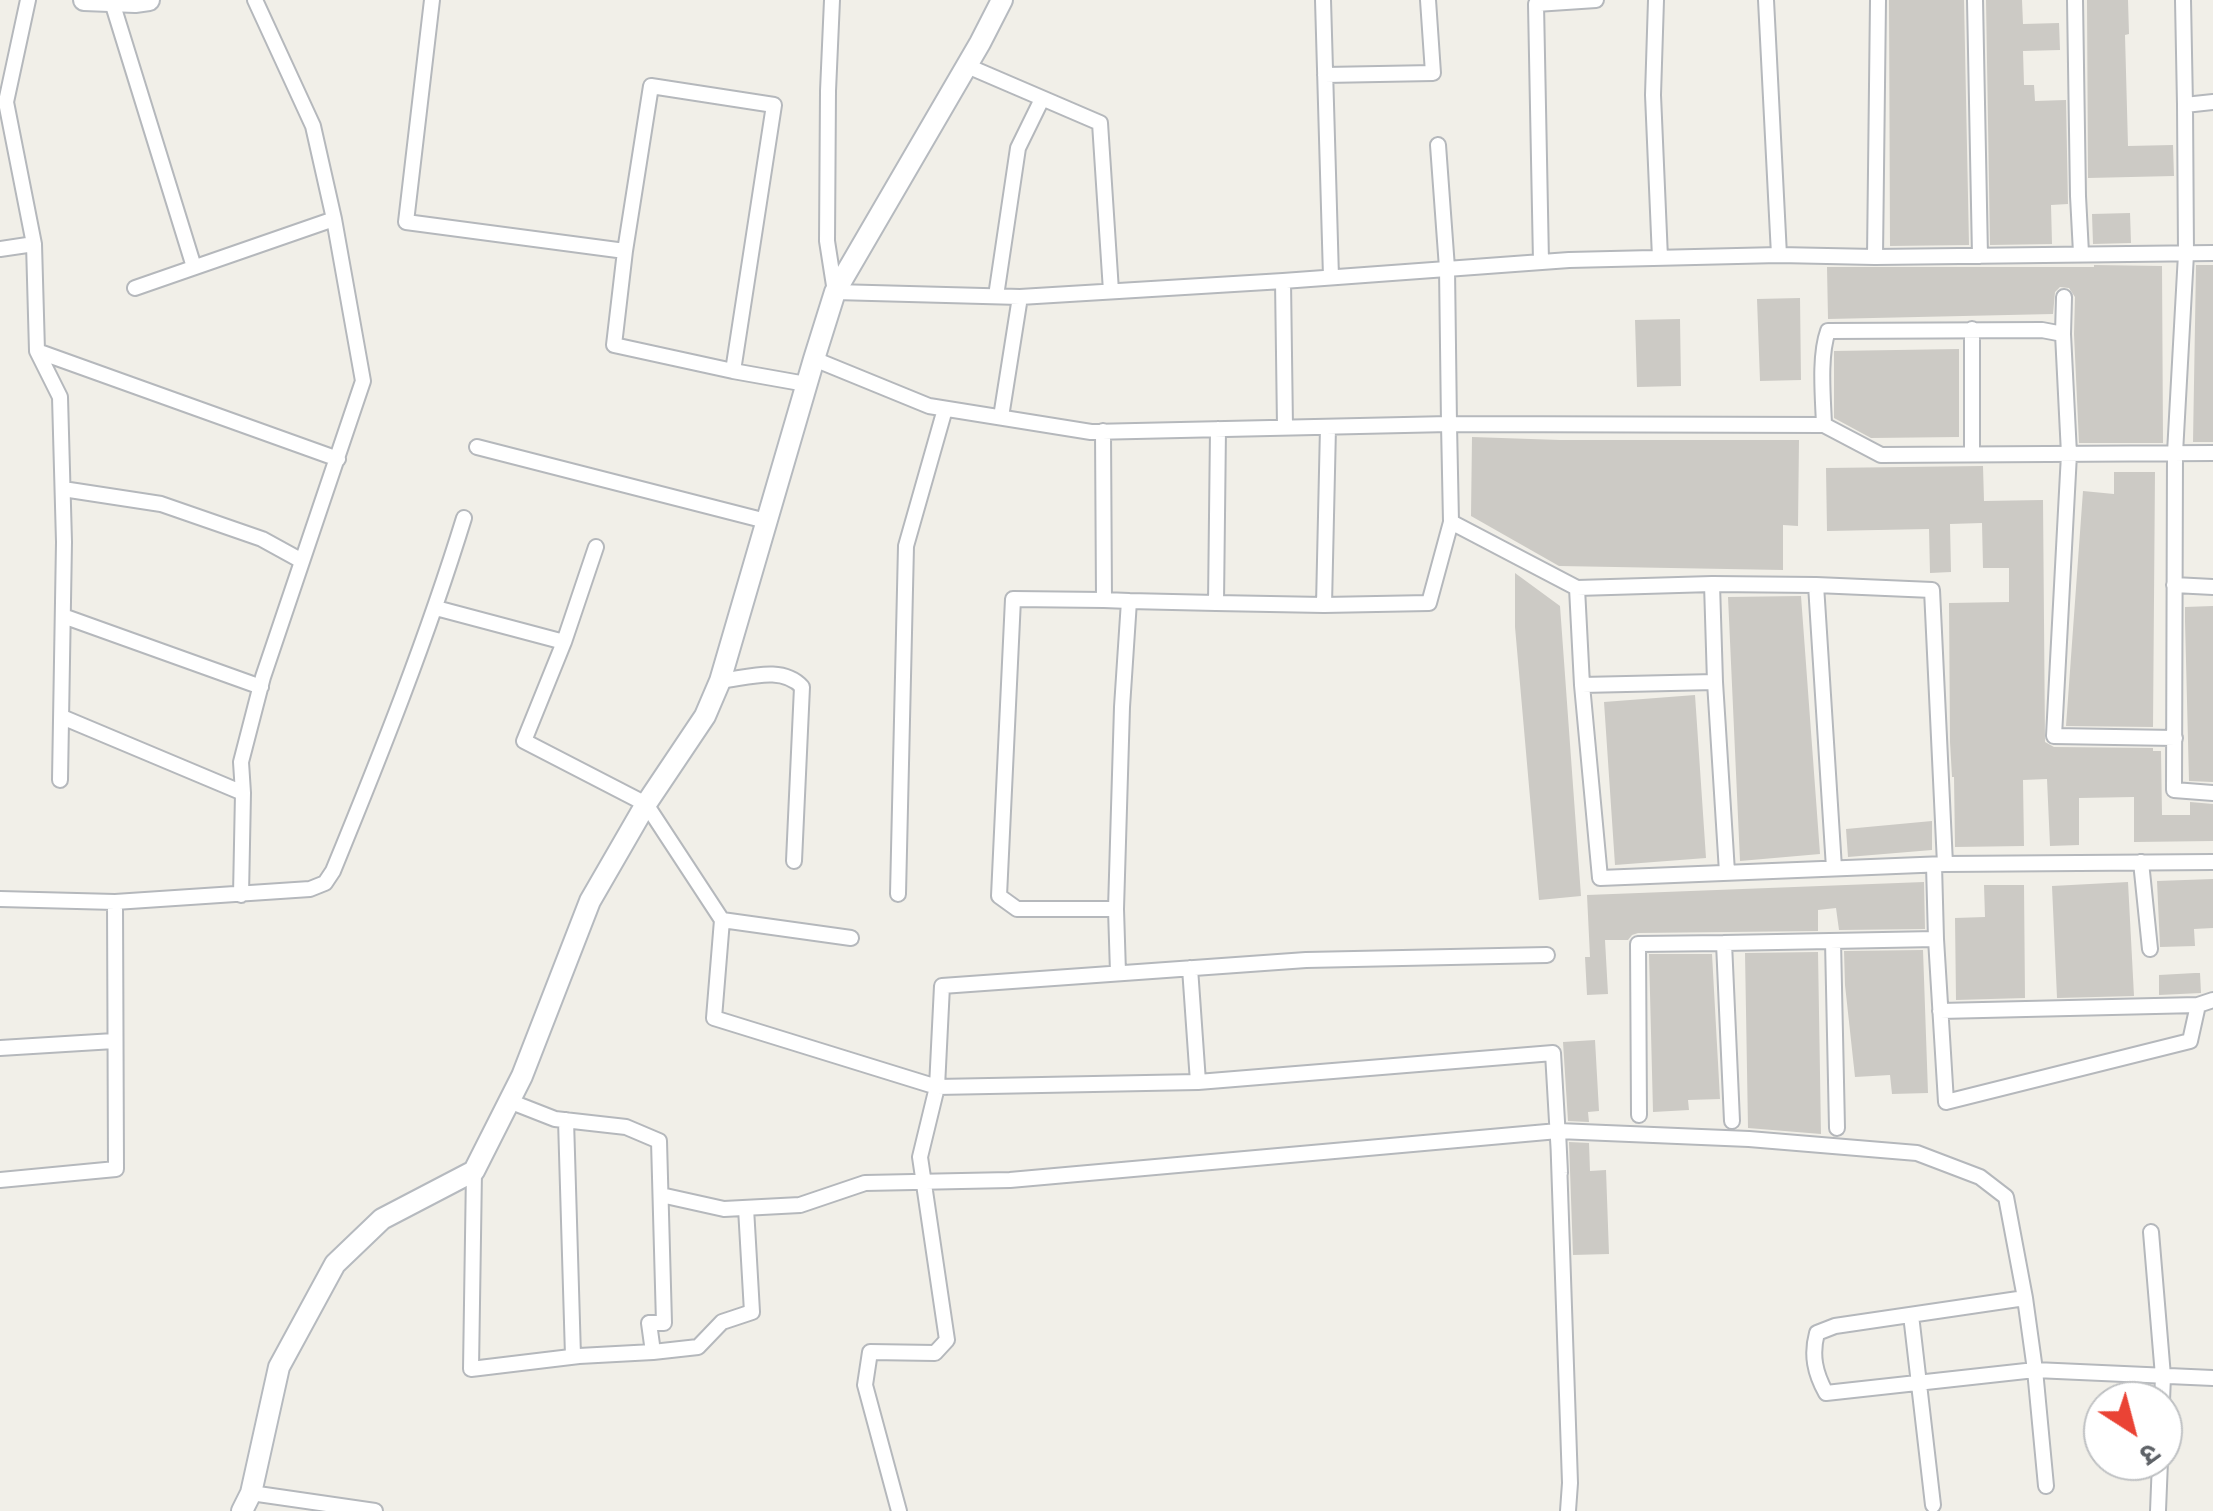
<!DOCTYPE html>
<meta charset="utf-8">
<style>
body{margin:0}
#map{position:relative;width:2213px;height:1511px;overflow:hidden;background:#f1efe8;font-family:"DM Sans","Noto Sans Devanagari",sans-serif}
canvas{display:block}
.north{position:absolute;left:2083px;top:1381px;width:100px;height:100px;box-sizing:border-box;background:#fff;border:2px solid #bfc1c3;border-radius:50%;rotate:144deg;font-size:28px;font-weight:700;line-height:40px;text-align:center;color:#5f6368}
.north::after{content:'';display:block;margin:auto;width:35px;height:45px;background:#ea4335;clip-path:polygon(50% 0,100% 100%,50% 72%,0 100%)}
</style>
<div id="map">
<canvas width="2213" height="1511"></canvas>
<div class="north">उ</div>
</div>
<script>
const ctx = document.querySelector('canvas').getContext('2d');
ctx.lineJoin = 'round';
function paint(path, color) { ctx.fillStyle = color; ctx.fill(path, 'evenodd'); }
function trace(path, color, width, dash) { ctx.strokeStyle = color; ctx.lineWidth = width; ctx.lineCap = dash ? 'butt' : 'round'; ctx.setLineDash(dash || []); ctx.stroke(path); }
const building = new Path2D(`
 M1889,0h75l5,245 -79,1z
 M1986,0h36l1,24 36,-1 1,27 -37,1 1,34h10l1,16 31,-1 2,104 -17,1 1,39 -62,1z
 M2087,0h41l1,34 -4,1 3,111 45,-1 1,31 -86,2z
 M2130,213l1,30 -38,1 -1,-30z
 M2094,265l68,1 1,177h-84l-5,-109 1,-37 -6,-9 -9,-1 -5,5 -2,22 -225,5 -1,-52h267z
 M2196,265h17v177h-20z
 M1800,298l1,82 -41,1 -3,-82z
 M1680,319l1,67 -44,1 -2,-67z
 M1959,349v88l-88,1 -37,-20v-67z
 M1472,437l88,3h239l-1,86 -15,-1v45l-224,-4 -88,-50z
 M1983,466l1,35 59,-1 2,242 9,5 99,1v3h8l1,64h28v-13l23,2v37l-79,1v-45l-55,1v47l-29,1 -3,-67 -24,1 1,66 -69,1 -1,-70h-2l-2,-35 -1,-139 60,-1v-34h-26l-1,-45 -32,1 1,48 -21,1 -1,-44 -102,2 -1,-63z
 M2114,472h41l-2,255 -87,-1 17,-235 31,3z
 M1515,573l45,33 21,290 -42,4 -24,-273z
 M1801,596l19,258 -80,7 -12,-264z
 M2213,606v176l-24,-1 -4,-160v-14z
 M1695,695l11,163 -91,7 -11,-163z
 M1932,821v29l-84,7 -2,-28z
 M2213,879v49l-19,1 1,17 -35,1 -3,-66z
 M1924,882l1,47 -86,1 -3,-22 -18,2v21l-180,2 -6,2 -4,5h-23l3,54 -21,1 -2,-38h5l-3,-62z
 M2128,882l6,114 -77,2 -5,-112z
 M1984,885h40l1,113 -69,2 -1,-82 30,-1z
 M1923,950l5,143 -36,1 -2,-19 -35,2 -10,-92 -1,-34z
 M1818,952l3,182 -73,-6 -3,-175z
 M1649,954h63l8,145 -32,1 1,10 -36,2z
 M2195,973h5l1,20 -42,2v-20z
 M1595,1040l4,71 -11,1 1,10 -21,-1 -5,-79z
 M1569,1142l20,1 1,28 16,-1 3,84 -36,1z`);
const street = new Path2D(`
 M28,0l-22,102 28,142 3,107 23,46 4,145 -4,238
 M432,0l-26,222 219,29
 M832,0l-4,91 -1,150 8,51 185,5
 M1323,0l8,277
 M1656,0l-3,95 7,163
 M1766,0l13,255
 M1975,0l5,256
 M2075,0l3,196 3,57
 M2183,0l2,105 28,-3
 M112,2l82,265
 M965,65l135,58 11,168
 M1325,75l108,-2 -5,-73
 M2185,105l1,149 -11,199 -1,337 39,3
 M1438,145l9,123 2,156 375,1 57,30 332,-2
 M0,249l34,-5
 M1875,257l3,-257
 M1541,262l-5,-258 60,-4
 M1283,281l2,146
 M135,288l199,-69
 M996,296l22,-148 24,-49
 M2064,297l-1,37 6,120 -15,282 121,2
 M37,351l301,108
 M814,359l115,47 162,26 358,-8 2,98 126,66 5,97 18,193 345,-14 268,-2
 M733,371l-119,-26 11,-94 26,-165 123,19 -41,266 73,13
 M1001,417l19,-120 263,-16 286,-21 210,-5 96,2 338,-4
 M1824,425c-1,-28 -5,-69 4,-94l214,-1 21,4
 M1328,427l-4,178 105,-2 22,-81
 M1218,429l-2,174 108,2
 M1103,431l1,169 -91,-1 -14,297 18,13h99l2,64
 M477,447l289,74
 M1972,454v-125
 M63,489l98,15 101,35 40,22
 M596,547l-32,95 -40,99 122,63 76,116 -8,98 223,69 261,-5 355,-29 7,120 -2,-42 12,352 -2,28
 M1712,584l104,1 18,283
 M1816,585l116,5 13,274
 M2174,585l39,2
 M1577,588l135,-4 3,98 -133,3
 M1104,600l25,1 -7,106 -6,202
 M1129,601l87,2
 M436,608l128,34
 M63,616l198,71
 M720,681c27,-3 62,-16 82,6l-8,174
 M1715,682l12,190
 M62,717l181,76
 M2141,862l9,87
 M898,894l8,-348 39,-137
 M241,895l2,-102 -2,-31 22,-85 100,-296 -29,-162 -21,-93 -58,-126
 M0,899l115,3
 M722,920l129,18
 M1936,939l10,163 244,-61 8,-36 -258,6
 M1833,941l4,187
 M1190,968l8,114
 M2198,1005l15,-5
 M0,1048l114,-7
 M1639,1115l-1,-171 86,-1
 M566,1120l7,236
 M1732,1121l-8,-178 212,-4 -2,-74
 M474,1171l-3,198 108,-13 74,-4 -4,-29h15l-5,-182 -33,-14 -71,-8 -46,-18
 M0,1180l116,-11 -1,-267 195,-13 15,-6 8,-12c48,-117 94,-233 131,-353
 M661,1195l63,14 76,-4 65,-22 145,-3 548,-49 191,8 168,14 63,24 26,20 19,101 10,72 -209,23c-11,-20 -15,-38 -9,-60l18,-7 190,-28
 M2151,1232l12,144 -1,25
 M1911,1315l22,190
 M653,1352l45,-5 24,-25 30,-10 -6,-104
 M2046,1486l-11,-116 178,8
 M251,1493l124,18
 M899,1511l-34,-126 5,-33 65,1 12,-13 -27,-183 17,-70 5,-101 364,-26 241,-5
 M2158,1511l2,-50`);
const secondary = new Path2D(`
 M84,0l51,2 14,-2
 M242,1511l9,-18 28,-126 56,-103 47,-45 92,-48 48,-95 68,-175 56,-97 59,-88 15,-35 94,-322 21,-67 145,-249 22,-43`);
paint(building, '#cccac5');
trace(street, '#b5b8bc', 18);
trace(secondary, '#b6babf', 24);
trace(street, '#fff', 14);
trace(secondary, '#fff', 20);
</script>
